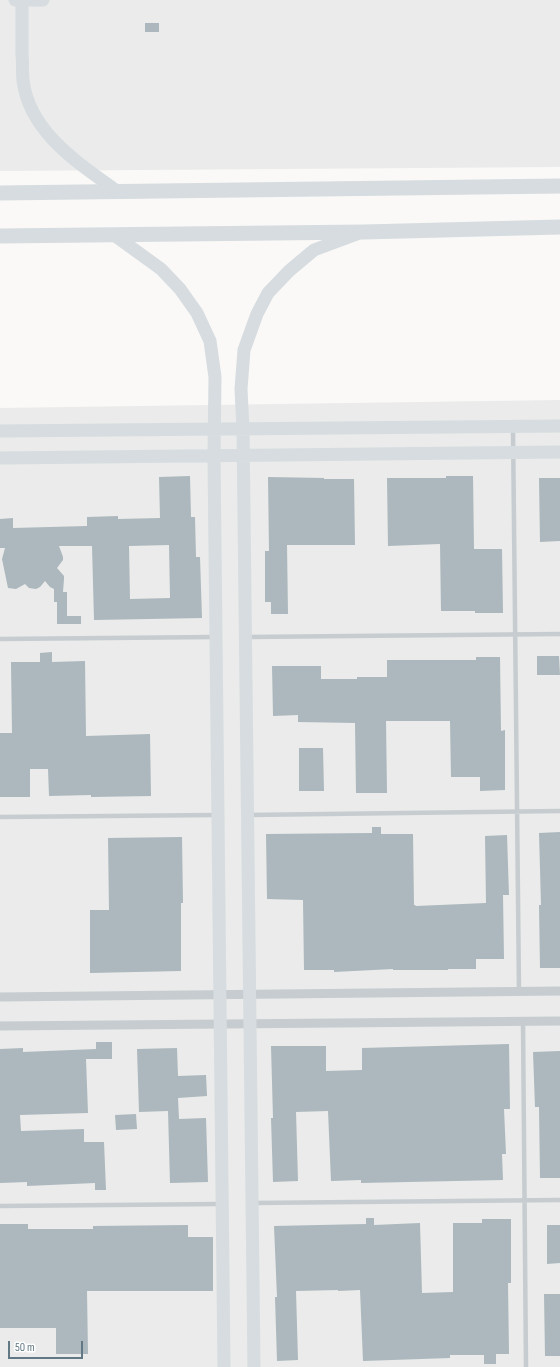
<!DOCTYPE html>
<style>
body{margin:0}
#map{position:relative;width:560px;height:1367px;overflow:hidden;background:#faf9f7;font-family:"Sofia Sans Condensed",sans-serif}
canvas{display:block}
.scale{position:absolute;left:8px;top:1341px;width:75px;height:18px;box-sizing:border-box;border:2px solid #617985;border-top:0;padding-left:5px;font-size:12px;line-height:14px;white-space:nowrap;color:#617985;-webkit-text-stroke:3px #fff;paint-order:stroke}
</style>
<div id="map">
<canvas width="560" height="1367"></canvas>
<div class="scale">50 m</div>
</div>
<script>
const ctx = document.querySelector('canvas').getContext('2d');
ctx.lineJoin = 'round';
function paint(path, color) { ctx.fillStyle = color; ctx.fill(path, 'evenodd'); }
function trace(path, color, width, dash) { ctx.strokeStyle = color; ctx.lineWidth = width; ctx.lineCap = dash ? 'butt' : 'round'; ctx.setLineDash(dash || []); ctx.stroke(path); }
const built = new Path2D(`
 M0,0h560v167l-560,4z
 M560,400v967h-560v-959z`);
const building = new Path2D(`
 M145,23h14v9h-14z
 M190,476l1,41h4l1,40h4l2,61 -108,2 -2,-74h-33l4,11v3l-6,8 7,8v3l-1,13h4v24h14v8h-24v-22h-3v-13l-4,-2 -5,-6 -5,6 -4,2 -7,-1 -4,-4 -9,5 -8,-1 -6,-29 3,-11h-5v-29l13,-1v10l74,-2v-9l31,-1v3l42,-1 -1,-41zM169,545l1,53 -40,1 -1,-53z
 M446,476h27l1,73h28l1,64h-28v-2h-34l-1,-67 -52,2 -1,-68h59z
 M268,477l56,1v1h30l1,66h-68l1,69h-17v-12h-6v-51h4z
 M539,478h21v63l-20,1z
 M52,652v10l33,-1 1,75 64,-2 1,62 -60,1v-2l-42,1 -1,-27h-18v28h-30v-64h12l-1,-71h29v-9z
 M537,656h22l1,19h-23z
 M476,657h24l1,74 4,-1v60l-25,1v-14h-29l-1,-56h-64l1,72h-31l-1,-70 -57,-1v-7l-25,1 -1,-50h49v13h36v-2h30v-17h89z
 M299,748h24l1,43h-25z
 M372,827h9v7h32l1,71h1l1,1 70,-3 -1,-67 22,-1 2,60h-6l1,64h-28v10h-28v1h-55v-1l-59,3v-2h-30l-1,-70 -36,-1 -1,-65 106,-1z
 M560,832v136h-20l-1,-63h2l-2,-72z
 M182,837l1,66h-2v68l-91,2v-63h19l-1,-72z
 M96,1042h16v17h-26l2,54 -68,2 1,16 63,-2v13h20l2,48h-11v-7l-68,3v-4l-27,1v-134l23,-1v4l73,-3z
 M509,1044l1,65h-6l2,45h-4l1,26 -142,3v-3l-30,1 -3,-70 -32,1 2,69 -25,1 -2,-64h2l-2,-72h55v25l36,-1v-22z
 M177,1048l1,28 28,-1 1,21 -29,2 1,21 27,-1 2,64 -38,1 -2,-72 -29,1 -2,-63z
 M560,1051v127h-20l-1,-71h-4l-2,-55z
 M136,1114l1,15 -21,1 -1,-15z
 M366,1218h8v7l46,-2 2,70 31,-1v-69h29v-4h29v64h-3l1,71h-13v10h-12v-9h-34v3l-87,3 -3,-71 -22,1v-1l-42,1 2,69 -21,1 -2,-64h2l-3,-71 92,-2z
 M0,1224h28v5h65v-3l95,-1v12h25v54h-126l1,63h-32v-26h-56z
 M547,1225h13v38l-13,1z
 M544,1294h16v62h-15z`);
const lane = new Path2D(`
 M513,429l6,562
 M247,637l313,-3
 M0,639l214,-2
 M249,815l311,-4
 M0,817l216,-2
 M523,1021l3,346
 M253,1203l307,-3
 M0,1206l220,-2`);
const street = new Path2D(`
 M0,997l560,-6
 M0,1026l560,-5`);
const secondary = new Path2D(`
 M15,0h28
 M22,0c0,18 0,37 0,55 1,8 0,17 1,25 6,52 55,83 94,111
 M114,235l47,34 19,20 17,24 13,28 5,36 -1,79 10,911
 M0,431l560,-5
 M0,458l560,-6
 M254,1367l-11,-938 -2,-40 3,-39 13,-36 11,-21 21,-22 25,-21 43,-16`);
const primary = new Path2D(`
 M0,193l560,-7
 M0,236l364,-4 196,-5`);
paint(built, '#eaebea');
paint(building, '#acb8bd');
trace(lane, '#c6cccf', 4.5);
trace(street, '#c6cccf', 9);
trace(secondary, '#d6dcdf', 13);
trace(primary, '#d6dcdf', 15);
</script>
